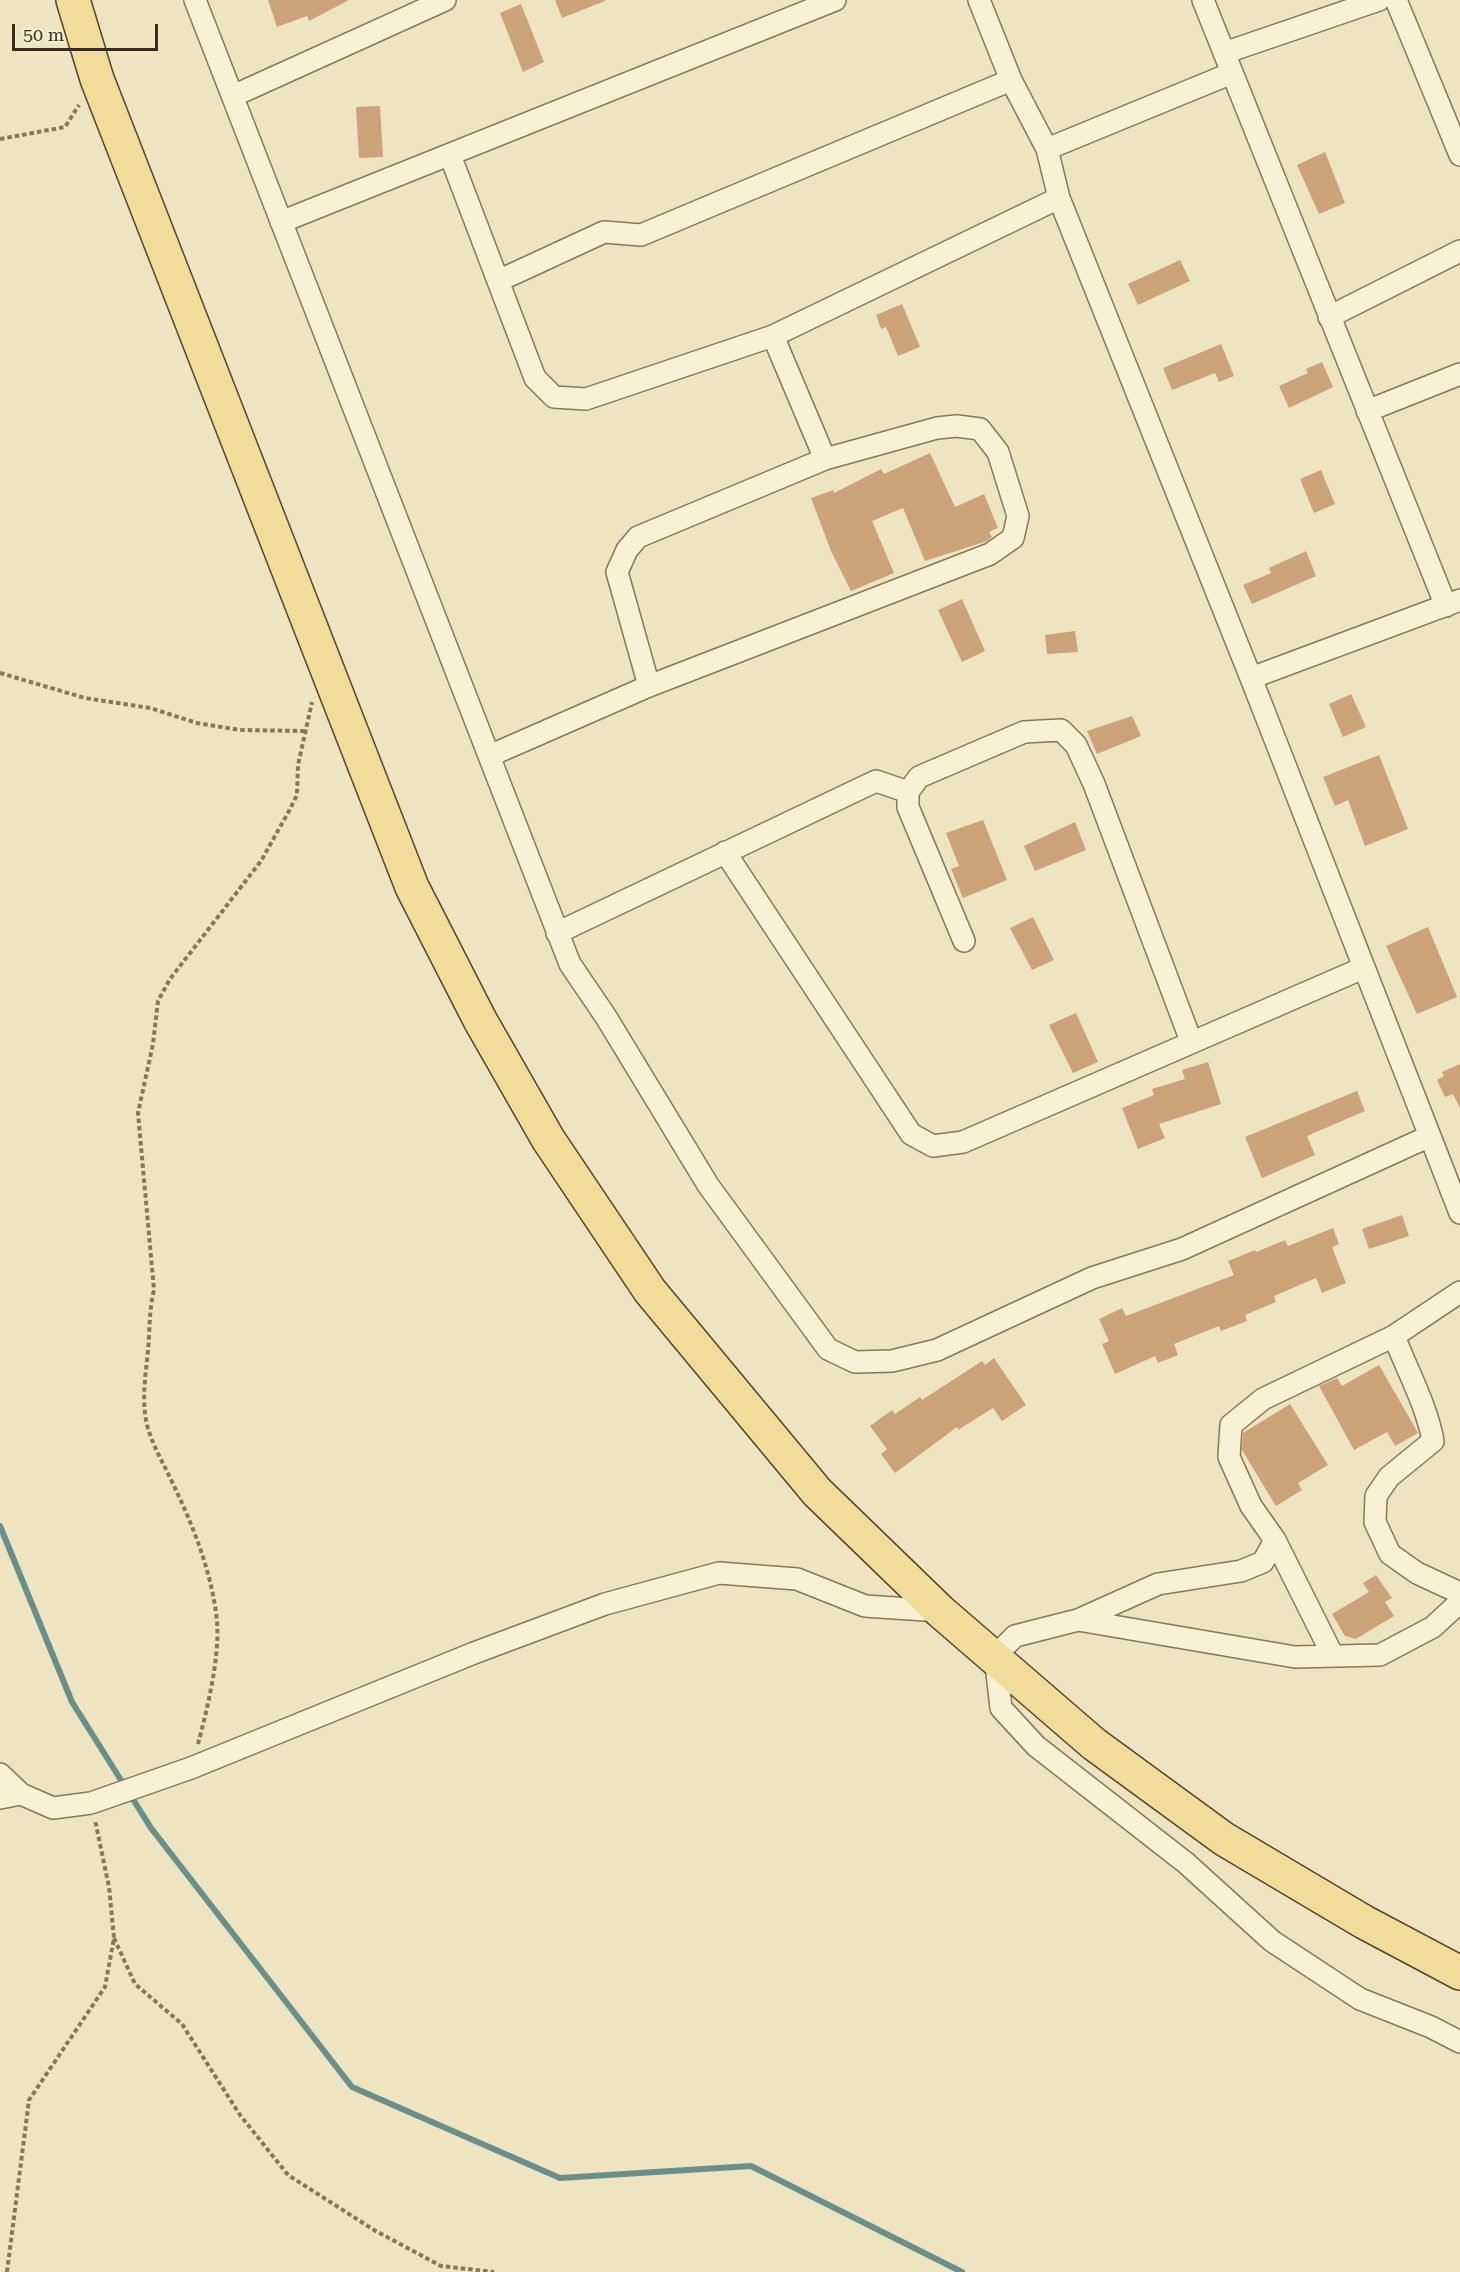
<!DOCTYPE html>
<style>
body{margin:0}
#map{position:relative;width:1460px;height:2272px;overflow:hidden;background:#eee4c2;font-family:"Roboto Serif",serif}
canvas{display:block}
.scale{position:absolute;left:12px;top:24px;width:146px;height:27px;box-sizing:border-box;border:3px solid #372c1d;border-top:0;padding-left:8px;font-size:18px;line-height:21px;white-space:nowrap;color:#372c1d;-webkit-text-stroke:4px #f5eed1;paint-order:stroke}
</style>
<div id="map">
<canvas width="1460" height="2272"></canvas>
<div class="scale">50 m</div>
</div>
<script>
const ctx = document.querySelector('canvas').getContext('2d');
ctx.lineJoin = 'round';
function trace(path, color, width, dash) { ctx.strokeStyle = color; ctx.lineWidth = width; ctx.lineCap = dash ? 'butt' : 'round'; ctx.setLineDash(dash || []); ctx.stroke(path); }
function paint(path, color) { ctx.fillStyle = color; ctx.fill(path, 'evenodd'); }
const stream = new Path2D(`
 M0,1526l72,176 79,126 201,259 208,91 191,-12 211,106`);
const building = new Path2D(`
 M268,0h81l-40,21 -2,-5 -30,11z
 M555,0h50v1l-43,17z
 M521,4l23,58 -21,10 -23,-59z
 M380,106l3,51 -24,1 -3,-51z
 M1325,152l20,51 -26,11 -22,-49z
 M1180,260l10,21 -52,24 -10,-21z
 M902,304l18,43 -22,9 -12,-29 -5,2 -5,-14z
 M1221,344l13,32 -15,6 -4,-9 -43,17 -9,-22z
 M1322,362l11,25 -44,21 -10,-22 29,-13 -2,-4z
 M930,453l25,54 29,-13 14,34 -9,4 3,5 -5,4 -62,20 -22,-53 -31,13 22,52 -43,18 -20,-40 -20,-53 22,-8 1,3 47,-24 3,5z
 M1321,470l14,34 -21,9 -14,-34z
 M1306,551l10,25 -64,28 -9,-19 28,-12 -2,-5z
 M962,599l23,52 -23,11 -24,-52z
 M1075,631l3,21 -31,2 -2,-19z
 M1351,694l15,33 -23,10 -14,-33z
 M1132,716l9,20 -44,18 -10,-23z
 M1379,755l29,74 -43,17 -17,-46 -13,6 -12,-29z
 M983,820l24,60 -44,18 -12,-29 8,-3 -13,-33z
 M1075,822l11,28 -51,21 -11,-25z
 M1033,917l21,43 -22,10 -22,-42z
 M1428,927l29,70 -40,17 -31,-68z
 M1076,1013l22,49 -25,11 -24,-48z
 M1208,1062l13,42 -62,20 6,14 -27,11 -16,-41 32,-13 -2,-6 33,-10 -3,-9z
 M1460,1064v44l-7,-14 -8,3 -8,-17 7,-4 -2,-4z
 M1357,1091l8,20 -58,25 8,19 -53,23 -17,-41z
 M1402,1215l7,21 -40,13 -7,-20z
 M1333,1228l6,16 -7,3 14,36 -24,10 -6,-15 -42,18 2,6 -31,13 2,6 -26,10 -2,-5 -45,18 4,11 -20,8 -3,-7 -40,18 -13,-30 7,-3 -10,-22 23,-11 4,8 108,-41 -6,-14 27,-11 1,2 29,-12 3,6z
 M994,1358l32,47 -24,16 -9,-13 -35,22 -1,-3 -62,46 -14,-19 6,-5 -17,-23 22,-16 3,4 25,-17 2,3 60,-39 3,4z
 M1379,1365l39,68 -23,13 -8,-14 -33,18 -35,-64 18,-8 5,8z
 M1290,1404l38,61 -30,18 4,7 -26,16 -34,-56 1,-17z
 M1376,1575l16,23 -7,4 9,14 -38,23 -11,-3 -13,-22 37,-22 -6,-9z`);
const path = new Path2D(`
 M0,139l65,-12 14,-22
 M0,673l85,25 65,10 47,15 43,7 65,1
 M198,1744c9,-34 22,-87 19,-122 -4,-46 -24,-97 -44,-138 -9,-20 -20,-37 -26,-59 -7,-31 1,-59 2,-90 1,-16 1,-29 5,-45l-16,-177 15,-69 5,-43 12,-22 91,-118 28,-50 8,-16 1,-30 14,-63
 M114,1938l21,46 47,40 58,91 48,60 86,55 67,36 53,6
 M7,2272l22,-172 76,-113 9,-49 -5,-51 -14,-67`);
const street = new Path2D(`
 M195,0l375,964 36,53 102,168 120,164 27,13 37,-1 45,-11 155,-72 90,-29 248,-113
 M979,0l32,80 36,69 12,49 192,480 209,535
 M1203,0l243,606
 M1396,0l64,155
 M1224,53l155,-53
 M233,96l212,-96
 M1047,149l185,-76
 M450,155l85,223 19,19 32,2 187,-63 286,-138
 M281,222l554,-222
 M498,281l106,-49 37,3 370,-155
 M1329,317l131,-66
 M773,336l52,123
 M1367,411l93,-37
 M1251,678l209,-78
 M489,756l160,-70 341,-132 23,-16 5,-22 -20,-64 -18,-23 -23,-3 -20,2 -112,31 -187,78 -11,13 -10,22 32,114
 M725,852l186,282 22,12 30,-4 400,-174
 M557,933l319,-152 32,11
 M964,941l-56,-134v-15l11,-15 105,-45 37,-2 15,15 18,39 97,257
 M1394,1336c13,34 33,70 39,105l-44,36 -13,19 -1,26 15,32 27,19 43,20
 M1275,1540l-12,22 -22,9 -83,13 -80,36 -63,16 -20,20 6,52 35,38 150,117 86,78 88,58 71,28 29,15
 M1078,1620l217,37 85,-2 53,-28 27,-25
 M1333,1656l-58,-116 -24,-34 -22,-49 2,-32 32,-26 131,-63 66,-44
 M0,1774l21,20
 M0,1798l21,-4 32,14 38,-5 100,-35 283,-115 131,-49 114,-31 78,6 68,27 75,5`);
const primary = new Path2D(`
 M73,0l24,79 315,808 68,133 68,119 102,152 167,201 123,119 154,133 130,95 140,83 96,51`);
trace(stream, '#6b8e89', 6);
paint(building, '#cca278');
trace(street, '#887659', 24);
trace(primary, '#55432e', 36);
trace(path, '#887659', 4, [4.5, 3]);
trace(street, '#f9f1d5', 21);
trace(primary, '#f1dd99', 33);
</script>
